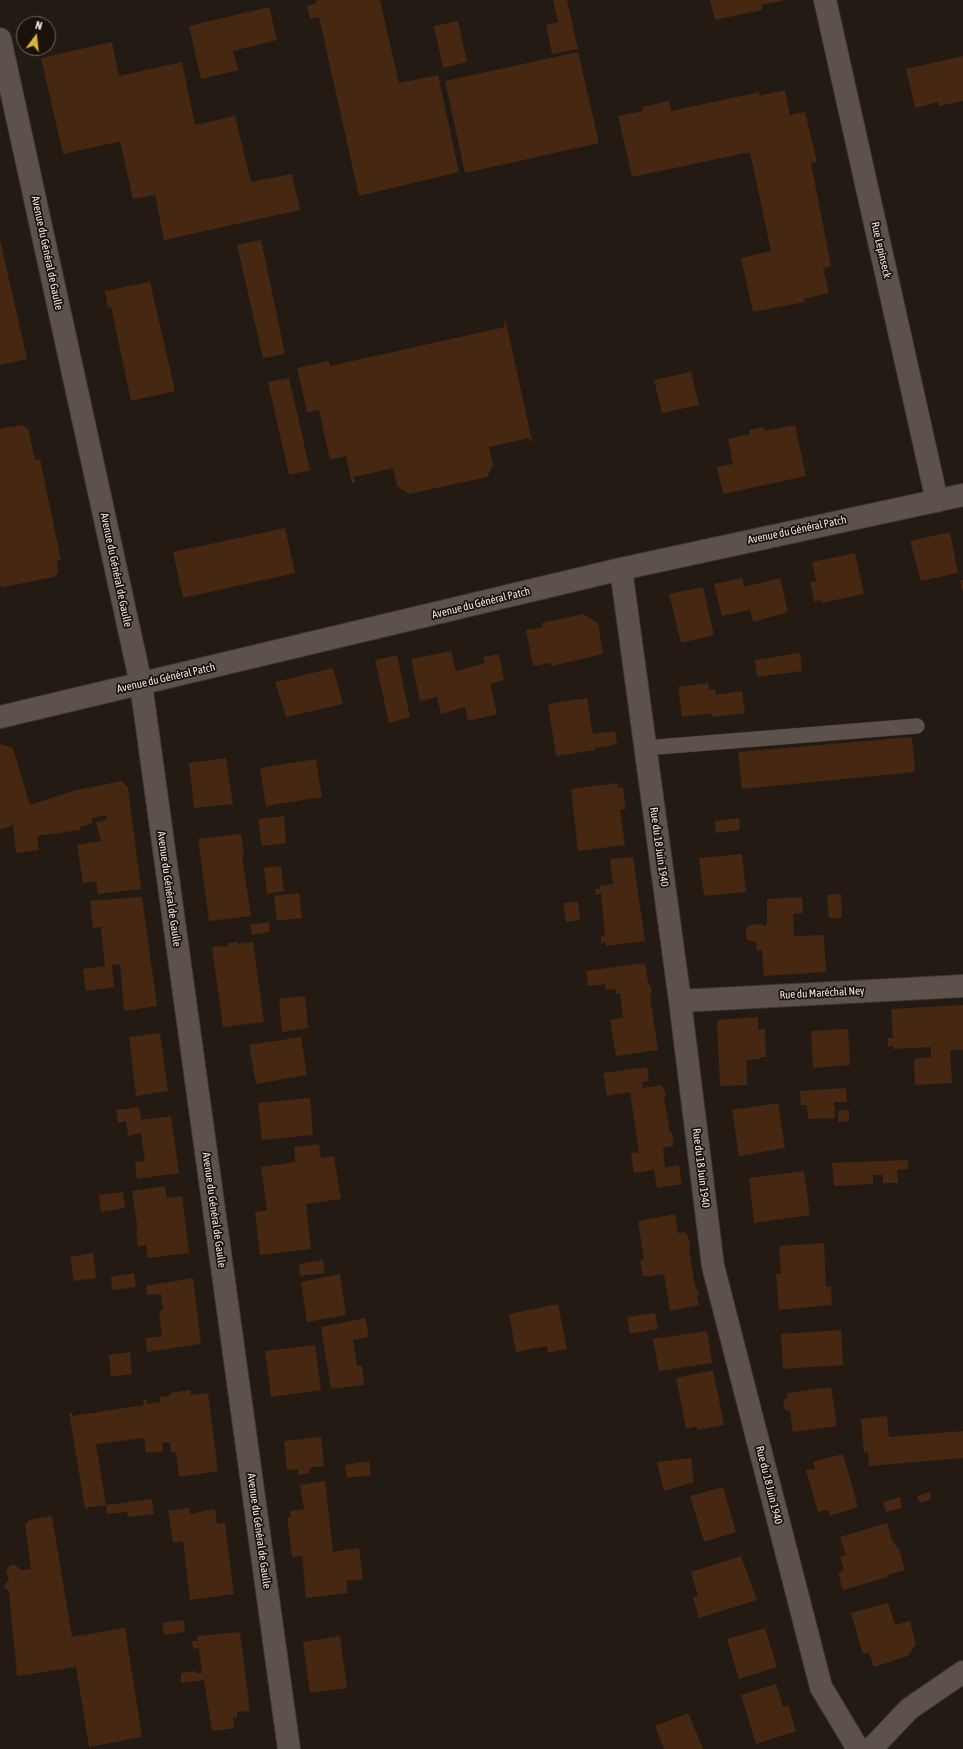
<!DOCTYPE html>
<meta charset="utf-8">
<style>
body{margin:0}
#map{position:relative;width:963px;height:1749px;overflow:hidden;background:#241a14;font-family:"Asap Condensed",sans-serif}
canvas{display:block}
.north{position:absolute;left:16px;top:16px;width:40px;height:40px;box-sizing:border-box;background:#1a110b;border:1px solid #6e6661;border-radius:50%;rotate:15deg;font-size:11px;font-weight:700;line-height:16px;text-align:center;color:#ede6e2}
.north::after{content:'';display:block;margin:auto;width:14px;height:18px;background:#d9b334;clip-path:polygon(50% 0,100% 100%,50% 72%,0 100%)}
</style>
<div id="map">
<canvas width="963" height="1749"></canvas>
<div class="north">N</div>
</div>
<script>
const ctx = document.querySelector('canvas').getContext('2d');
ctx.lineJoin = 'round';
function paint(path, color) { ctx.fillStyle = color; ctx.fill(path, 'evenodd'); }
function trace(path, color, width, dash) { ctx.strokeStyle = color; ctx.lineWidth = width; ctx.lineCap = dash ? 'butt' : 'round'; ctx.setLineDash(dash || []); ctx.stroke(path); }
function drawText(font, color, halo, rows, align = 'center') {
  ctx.font = font + ' "Asap Condensed",sans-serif'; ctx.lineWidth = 3.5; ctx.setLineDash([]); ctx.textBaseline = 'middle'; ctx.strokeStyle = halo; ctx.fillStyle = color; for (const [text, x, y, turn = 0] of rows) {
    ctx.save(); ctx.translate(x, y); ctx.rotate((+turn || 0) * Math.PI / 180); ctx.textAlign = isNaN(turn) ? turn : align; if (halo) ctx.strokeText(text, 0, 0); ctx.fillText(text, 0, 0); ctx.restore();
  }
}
const building = new Path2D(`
 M319,0h61l19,83 39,-8 21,97 -100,24 -40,-179 -9,2 -3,-13 9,-3v-2z
 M553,0h14l11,49 -26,5 -6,-29 12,-3z
 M710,0h72v1l-20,4v5l-47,10z
 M269,7l8,33 -44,11 5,19 -37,9 -12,-53z
 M458,21l9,41 -24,6 -9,-42z
 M112,42l7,34 63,-14 13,63 40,-9 16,66 41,-8 8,36 -136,30 -9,-45 -22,4 -13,-57 11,-3 -68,15 -22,-96z
 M578,52l21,91 -134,30 -20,-92z
 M963,56v45l-24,5 -1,-4 -23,6 -9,-39z
 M785,90l5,25 15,-3 12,50 -6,1 20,103 -8,3 6,24 -25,6 1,3 -52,10 -12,-54 30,-7 -21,-99 -118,25 -14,-61 25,-5 -1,-4 27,-6 2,10 89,-19 -1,4z
 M0,240l27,119 -27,6z
 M261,240l24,114 -22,4 -26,-113z
 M150,282l25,109 -44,10 -20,-94 -3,1 -3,-17z
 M506,322l26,119 -2,1 -1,-4 -40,9 4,18 -6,12 -78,17 -12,-8 -4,-18 -39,9 1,5 -3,1 -6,-27 -16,4 -11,-50 -12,2 -10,-44 32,-7 1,5 175,-39 -1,-4z
 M691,372l8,33 -37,8 -8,-33z
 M289,378l21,92 -21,5 -21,-93z
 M22,425l6,4 7,31 5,-1 21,101 -4,1 1,12 -4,4 -51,10 -3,-2v-156z
 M795,425l11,51 -83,18 -6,-27 16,-3 -5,-25 22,-5 -1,-4 15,-3 1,4z
 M285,528l10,45 -112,25 -10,-46z
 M950,532l8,41 -37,8 -11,-40z
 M855,553l9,41 -43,9 -1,-3 -6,2 -4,-20 6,-1 -4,-19z
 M742,578l2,9 36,-9 8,34 -35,10 -3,-12 -28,6 -8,-32z
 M960,580h3v10h-1z
 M703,587l11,48 -33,8 -12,-49z
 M583,614l15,9 5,31 -52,12 -1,-3 -17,3 -7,-36 17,-3 -1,-4z
 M451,651l5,20 29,-8 -2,-6 16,-3 5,26 -14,4 7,30 -29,7 -3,-14 -24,7 -4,-17 -17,4 -9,-42z
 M800,653l2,18 -45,6 -2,-17z
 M397,655l13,62 -21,6 -14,-63z
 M333,668l10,36 -57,13 -11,-35z
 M708,683l1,7 6,-1 1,6 26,-4 3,22 -33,4v-4l-30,4 -4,-30z
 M587,698l6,36 22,-3 2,13 -22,4v2l-39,6 -8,-52z
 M912,737l3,35 -173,17 -4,-37z
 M0,744l13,4 17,57 43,-14 48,-10 7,6 13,102 -43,5 -2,-13 -13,2 -6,-38 24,-4 -5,-19 11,-2 -1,-5 -14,3v5l-12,4v3l-43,6 2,14 -23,3 -3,-28 -13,5z
 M226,758l7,46 -39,4 -5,-45z
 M316,759l6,38 -56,9 -6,-38z
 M617,783l1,5 5,-1 3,22 -6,1 5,35 -47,6 -7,-62z
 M284,816l2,27 -24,3 -4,-27z
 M739,818l1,12 -24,3 -1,-12z
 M241,834l3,22 -2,1 9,59 -42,5 -11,-82z
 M742,854l4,38 -42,4 -5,-38z
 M633,857l12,84 -39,5v-4l-5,2v-7l4,-1 -4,-43 -5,2 -1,-6h5v-3l13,-2 -3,-25z
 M281,866l3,25 -17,3 -3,-26z
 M299,893l3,25 -25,3 -3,-25z
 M841,894l1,24h-13l-2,-23z
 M142,897l15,109 -33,5 -4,-47 -8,1 2,22 -28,4 -3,-22 22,-3 -4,-39 -8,1 -3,-27z
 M802,897l1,16 -10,1 1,22 30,-1 2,37 -62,4 -2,-26 -5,1 -1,-10h-6l-4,-2v-10l3,-4 13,-1 3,2 2,-3v-24z
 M578,902l2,18 -14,2 -3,-19z
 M269,922l1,10 -18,3 -2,-10z
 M238,942v2l15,-2 11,80 -41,5 -11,-80 16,-1v-3z
 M645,963l3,19 4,7 -2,7 8,54 -42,6 -6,-36 13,-2 -3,-25 -4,1v-5l-10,1 -1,-6 -17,2 -2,-15z
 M305,996l3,32 -26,4 -3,-33z
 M963,1005v45h-13l2,33 -37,2 -1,-26 17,-2v-10l-38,2v-3l-5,1v-9h5l-2,-29z
 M758,1017v13l7,-1 1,28h-6v2l-14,1 1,25 -27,1 -3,-66z
 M848,1029l2,36 -37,3 -2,-37z
 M160,1033l8,58 -32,5 -7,-59z
 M301,1037l6,38 -51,9 -7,-39z
 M647,1067l2,14 -7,1 1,6 19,-3 4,10 -2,2 6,35 2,1 1,7v6l-10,2 2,20 14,-3 3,19 -25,4 -3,-18 -20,3 -3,-20 8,-1 -9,-60 -23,4 -4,-23z
 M846,1088l1,14h-13l1,16 -27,1 -1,-14h-6l-1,-14z
 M310,1098l3,37 -51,5 -4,-37z
 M778,1103l7,45 -46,8 -7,-46z
 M139,1107l2,13 30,-4 8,57 -42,6 -2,-17 10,-1 -4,-28 -13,3 -2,-15 -8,2 -2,-13z
 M849,1110v11l-11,1v-11z
 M319,1144l2,14 13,-2 7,43 -35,5 5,45 -51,6 -5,-43 12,-2 -6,-43 34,-5 -1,-15z
 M908,1160v9l-11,1 1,13h-15v-8h-10v9l-39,2 -2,-23z
 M804,1171l6,44 -56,8 -5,-45z
 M165,1186l2,12 15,-2 7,57 -41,5 -2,-13 -8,1 -2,-15h2l-6,-40z
 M123,1192l2,16 -24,4 -2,-17z
 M675,1214l3,19 8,-1 4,10 -1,7 6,37 4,7 -2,5 2,7 -29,6 -6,-37 -21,3 -3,-17 4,-1 -6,-38z
 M824,1243l2,44h5l1,18 -53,5 -3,-36h5l-2,-28z
 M93,1253l3,25 -22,3 -4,-24z
 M323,1260l2,13 -25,3 -1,-12z
 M134,1273l2,14 -24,3 -1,-13z
 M340,1274l6,41 -39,7 -6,-40z
 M193,1278l8,66 -54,8 -1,-14 16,-2 -3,-25 4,-1 -2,-16 -14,1 -1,-9z
 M558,1304l9,45 -19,4 -1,-7 -31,6 -7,-38z
 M655,1313l3,16 -28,5 -3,-17z
 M365,1318l4,19 -16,3 4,26h5l2,19 -33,4 -10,-62z
 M841,1330l2,35 -60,4 -2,-35z
 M707,1331l5,32 -53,8 -6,-32z
 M315,1345l6,45 -50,7 -6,-46z
 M130,1352l2,22 -21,3 -2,-22z
 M713,1370l11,55 -27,5v-4l-11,3 -10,-51z
 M831,1387l6,39 -44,6 -3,-20 -5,-3 -2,-8 5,-5 -1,-3z
 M190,1390l1,5 17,-2 10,78 -39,6 -3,-25h-5l-1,-10 -8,1 1,8 -17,2 -2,-15 -48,6 10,61 -21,3 -16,-95h3v3l72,-11 -1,-5 3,-1 1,5 13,-2v-5l10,-1v-3z
 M887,1416l2,21 74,-6v27l-94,8 -1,-14 -4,1 -3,-34z
 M321,1437l3,29 -15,2 1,5 -12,2v-6l-11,1 -3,-29z
 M843,1454l15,53 -28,9 -2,-6 -10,2 -12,-42 9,-1 -2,-7z
 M691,1458l3,24 -30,9 -7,-29z
 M369,1461l2,14 -24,3 -2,-13z
 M325,1481l8,71 26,-4 4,31 -17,2 2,12 -42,5 -4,-42 -10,1 -5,-39 4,-1 -1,-6 14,-2 -4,-24z
 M723,1487l13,45 -32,10 -14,-46z
 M930,1492l1,7 -11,4 -3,-7z
 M900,1497l2,11 -16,4 -3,-10z
 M152,1499l2,15 -26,3 -1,-5 -20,2 -1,-9z
 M189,1508l1,6 25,-5 2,15 8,-1 9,71 -44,6 -7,-59 -10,2 -5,-32z
 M52,1516l20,121 53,-9 17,109 -53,10 -13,-80 -59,9 -8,-84 -5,-5 5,-8 -3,-7 2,-5 4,-2h3l6,5 10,-1 -6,-45 4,-4z
 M887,1523l5,17 7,10 6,20 -18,5 1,2 -45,13 -5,-17 6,-3 -4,-14 6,-1 -6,-18z
 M741,1556l16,44 -58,18 -6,-20 5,-2 -7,-24z
 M888,1603l7,22 15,-4 6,23 -8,12 -34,11 -5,-15 -6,2 -12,-41z
 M184,1620l1,12 -21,3 -2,-12z
 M765,1628l12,39 -38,12 -12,-40z
 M240,1632l10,79 -13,1v5l-4,1 1,10 -22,3 -8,-51 -23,3v-10l14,-2 1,2h6l-3,-25 -6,1 -1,-8h6l-1,-5z
 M340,1636l7,52 -37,5 -7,-51z
 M776,1684l7,23 5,-2 8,26 -40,13 -15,-49z
 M688,1713l15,36h-39l-9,-23z`);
const lane = new Path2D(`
 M645,748l272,-22`);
const street = new Path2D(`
 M825,0l112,501
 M0,39l141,645 148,1065
 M621,569l59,432 33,265 108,421 37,62
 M0,717l621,-148 342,-74
 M680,1001l283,-15
 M872,1748l37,-39 54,-37`);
const streetNames = [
 ["Rue Lepinseck",881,250,77],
 ["Avenue du Général de Gaulle",47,253,78],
 ["Avenue du Général Patch",797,530,-12],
 ["Avenue du Général de Gaulle",116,570,78],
 ["Avenue du Général Patch",481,603,-14],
 ["Avenue du Général Patch",166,678,-13],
 ["Rue du 18 Juin 1940",659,847,82],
 ["Avenue du Général de Gaulle",169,889,82],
 ["Rue du Maréchal Ney",822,993,-3],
 ["Rue du 18 Juin 1940",701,1168,83],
 ["Avenue du Général de Gaulle",214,1210,82],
 ["Rue du 18 Juin 1940",769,1485,76],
 ["Avenue du Général de Gaulle",259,1531,82]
];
paint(building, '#452712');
trace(lane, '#3e3633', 16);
trace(street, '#3e3633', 24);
trace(lane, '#5d524b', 15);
trace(street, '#5d524b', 22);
drawText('11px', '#ede6e2', '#1a110b', streetNames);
</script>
